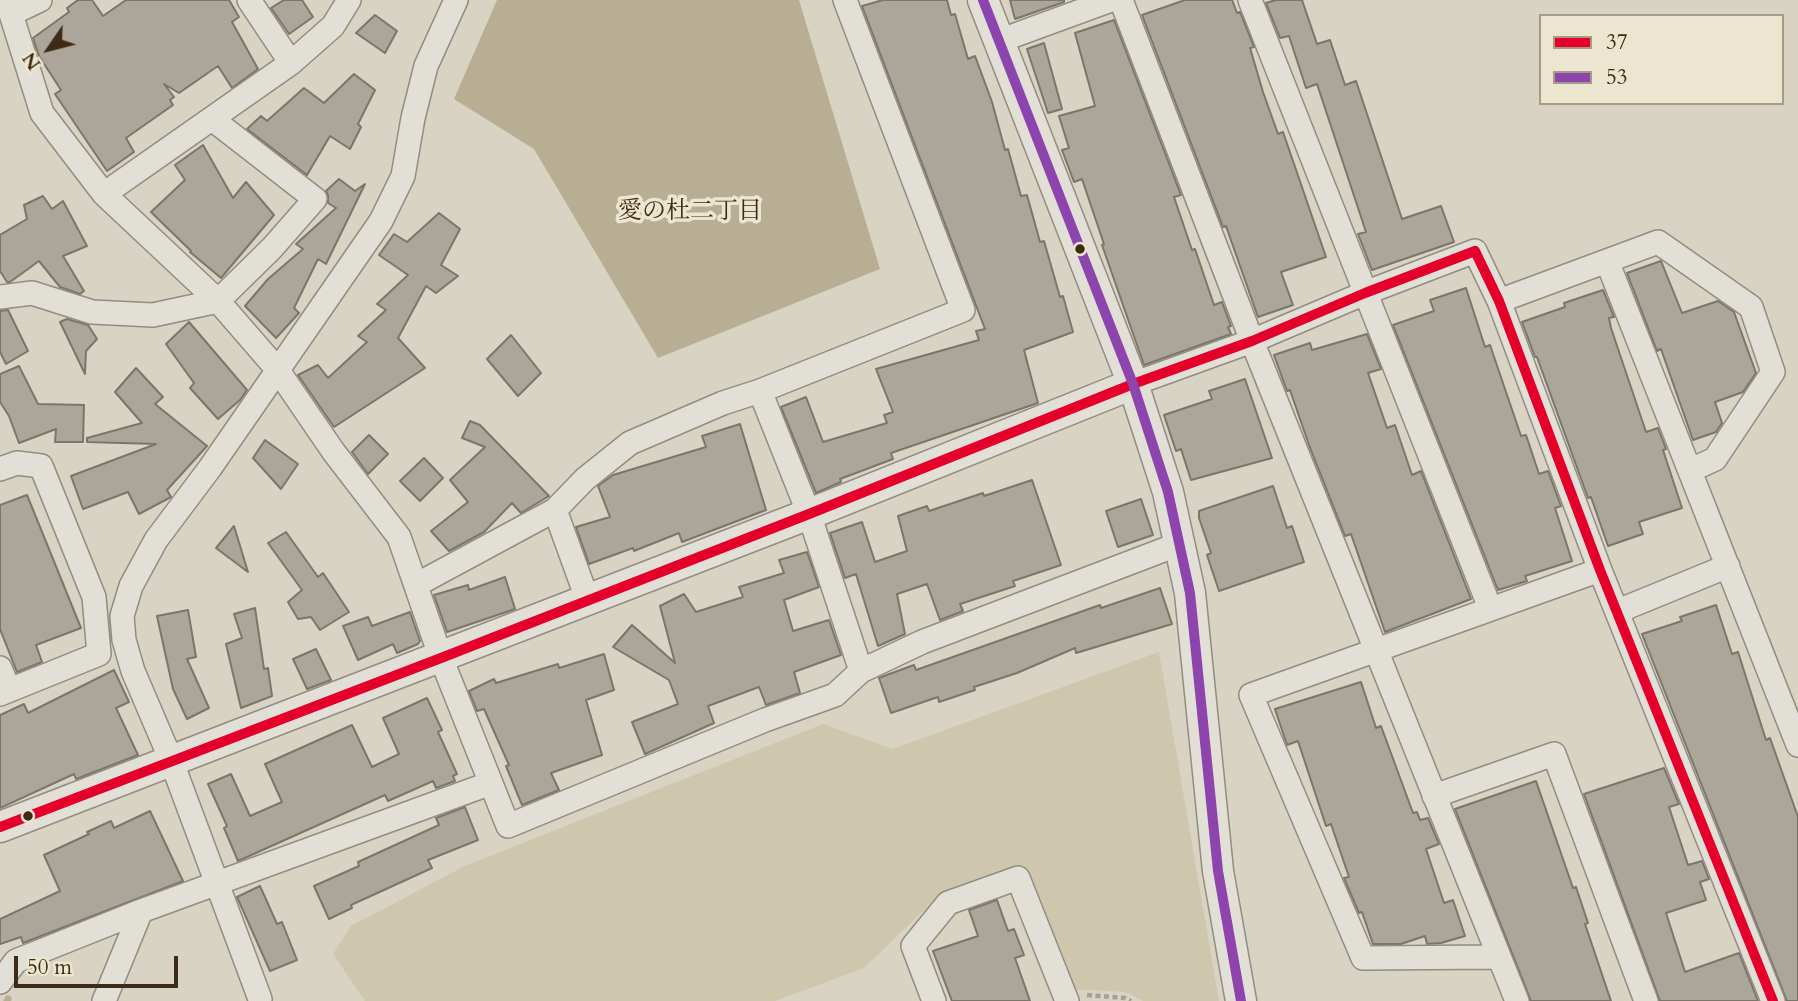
<!DOCTYPE html>
<meta charset="utf-8">
<style>
body{margin:0}
#map{position:relative;width:1798px;height:1001px;overflow:hidden;background:#d8d3c2;font-family:Cardo,serif}
canvas{display:block}
.legend{position:absolute;left:1539px;top:14px;width:245px;height:91px;box-sizing:border-box;background:#ece6d1;border:2px solid #a69b86;margin:0;padding:9px 12px;list-style:none;font-size:21px;color:#3d2b15}
.legend li{display:flex;align-items:center;gap:14px;height:35px}
.legend b{width:35px;border:2px solid #a69b86}
.north{position:absolute;left:14px;top:14px;width:70px;height:70px;-webkit-text-stroke:5px #ece6d1;paint-order:stroke;rotate:235deg;font-size:19px;font-weight:700;line-height:28px;text-align:center;color:#3d2b15}
.north::after{content:'';display:block;margin:auto;width:24px;height:32px;background:#3d2b15;clip-path:polygon(50% 0,100% 100%,50% 72%,0 100%)}
.scale{position:absolute;left:14px;top:956px;width:164px;height:32px;box-sizing:border-box;border:4px solid #3d2b15;border-top:0;padding-left:9px;font-size:21px;line-height:24px;white-space:nowrap;color:#3d2b15;-webkit-text-stroke:5px #ece6d1;paint-order:stroke}
</style>
<div id="map">
<canvas width="1798" height="1001"></canvas>
<ul class="legend">
<li><b style="height:9px;background:#e4002b"></b>37</li>
<li><b style="height:9px;background:#8e44ad"></b>53</li>
</ul>
<div class="north">N</div>
<div class="scale">50 m</div>
</div>
<script>
const ctx = document.querySelector('canvas').getContext('2d');
ctx.lineJoin = 'round';
function paint(path, color) { ctx.fillStyle = color; ctx.fill(path, 'evenodd'); }
function trace(path, color, width, dash) { ctx.strokeStyle = color; ctx.lineWidth = width; ctx.lineCap = dash ? 'butt' : 'round'; ctx.setLineDash(dash || []); ctx.stroke(path); }
function drawText(font, color, halo, rows, align = 'center') {
  ctx.font = font + ' Cardo,"Noto Serif JP",serif'; ctx.lineWidth = 7; ctx.setLineDash([]); ctx.textBaseline = 'middle'; ctx.strokeStyle = halo; ctx.fillStyle = color; for (const [text, x, y, turn = 0] of rows) {
    ctx.save(); ctx.translate(x, y); ctx.rotate((+turn || 0) * Math.PI / 180); ctx.textAlign = isNaN(turn) ? turn : align; if (halo) ctx.strokeText(text, 0, 0); ctx.fillText(text, 0, 0); ctx.restore();
  }
}
const green = new Path2D(`
 M1159,652l60,349h-76l-18,-9 -52,-3 -49,-123 -80,25 -80,77 -89,33h-410l-32,-47 18,-28 114,-60 358,-142 70,25z`);
const water = new Path2D(`
 M497,0h302l81,269 -222,89 -124,-209 -80,-50z`);
const stream = new Path2D(`
 M7,1001l1,-2`);
const building = new Path2D(`
 M78,0h14l11,16 23,-16h103l10,17 -7,5 26,47 -26,19 -14,-22 -39,27 -15,-9 10,13 -4,3 3,5 -47,33 8,14 -27,19 -52,-77 6,-4 -22,-34 -6,-18 36,-26 -2,-4z
 M284,0h18l11,17 -24,17 -18,-26z
 M883,0h64l4,15 4,-1 13,45 7,-3 17,46 13,48 3,-1 13,47 6,-1 13,47 4,-1 16,56 3,-1 10,36 -49,18 14,53 -147,50 2,6 -53,20 1,3 -25,11 -35,-86 25,-10 17,45 64,-19 -3,-8 9,-3 -17,-43 103,-29 -3,-9 9,-2 -123,-323z
 M1010,0h54v2l-49,17z
 M1185,0h47l5,13 3,-1 14,35 -4,1 13,44 15,42 5,-2 43,125 -45,15 12,33 -35,12 -32,-91 -3,1 -81,-212z
 M1276,0h26l15,44 13,-4 15,45 11,-4 46,138 39,-13 13,36 -82,28 -14,-36 8,-2 -49,-148 -11,4 -17,-52 -9,2 -14,-35z
 M375,15l22,16 -12,22 -29,-20z
 M1114,20l67,175 -7,2 18,53 3,-1 19,56 8,-3 9,24 -3,1 3,7 -87,31 -42,-120 2,-1 -22,-65 -8,3 -12,-32 7,-2 -10,-32 36,-10 -20,-73z
 M1044,43l18,66 -14,4 -21,-64z
 M354,74l21,16 -17,34 3,3 -11,22 -20,-13 -23,39 -60,-46 14,-13 6,5 37,-33 20,15z
 M203,145l30,53 13,-16 28,33 -53,63 -31,-26 1,-1 -40,-39 34,-32 -10,-15z
 M339,179l16,12 10,-7 -39,80 -8,-5 -24,49 5,5 -23,25 -31,-32 23,-27 35,-30 -7,-5 40,-36 -8,-5v-8l-2,-4z
 M43,196l9,13 11,-8 24,45 -24,10 21,35 -4,3 -20,-7 -21,-26 -29,21h-3l-7,-11v-36l27,-16 -3,-14z
 M439,213l21,16 -19,36 17,11 -22,17 -10,-7 -28,52 27,30 -91,59 -36,-52 20,-10 10,13 39,-36 -9,-6 28,-26 -9,-6 31,-29 -29,-20 15,-21 13,8z
 M1661,261l21,52 36,-12 16,11 22,61 -13,19 -28,10 7,21 -6,9 -23,8 -32,-91 -4,2 -30,-78z
 M1466,288l19,59 5,-2 31,91 5,-1 13,39 9,-3 13,35 -6,2 17,53 -47,15 2,5 -29,9 -105,-265 41,-14 -4,-11z
 M1603,290l11,27 -5,1 2,10 35,104 12,-4 8,21 -3,1 19,58 -43,14 4,12 -35,12 -17,-49 -3,1 -51,-141h-2l-13,-35 43,-15 -1,-4z
 M8,310l20,41 -22,13 -6,-12v-41z
 M67,319l21,6 9,14 -11,12 -1,23 -25,-52z
 M189,322l58,68 -7,10 -22,19 -28,-31 4,-5 -28,-39z
 M1367,334l14,35 -13,4 19,55 8,-3 17,50 9,-4 50,128 -86,33 -34,-98 -6,2 -36,-91 -19,-55 -3,1 -13,-36 36,-12 2,7z
 M511,335l30,38 -23,23 -31,-37z
 M19,366l19,38 46,1 -1,37h-28l1,-13 -37,14 -10,-27 -9,-14v-28z
 M136,368l27,29 -8,7 52,42 -40,44 4,7 -32,17 -11,-22 -45,17 -12,-33 85,-32 -69,-2v-4l55,-15 -27,-31z
 M1245,379l27,79 -81,22 -10,-31 -5,2 -12,-36 48,-16 -3,-8z
 M470,421l10,4 69,71 -28,17 -9,-10 -28,29 -35,19 -18,-20 37,-29 -18,-22 35,-33 -23,-9z
 M740,424l26,86 -84,32 -3,-9 -45,18 -1,-3 -44,16 -13,-37 34,-10 -12,-31 15,-11 93,-28 -4,-11z
 M369,435l19,19 -20,20 -16,-22z
 M265,440l33,24 -17,25 -28,-31z
 M424,458l19,20 -23,23 -20,-20z
 M1032,480l29,85 -48,16 2,5 -55,18 3,7 -23,9 -13,-36 -30,10 8,40 -27,12 -22,-72 -11,4 -15,-45 32,-11 13,40 32,-11 -9,-35 29,-10 2,5 54,-18 1,3z
 M1273,486l14,42 5,-2 12,36 -85,29 -12,-36 4,-2 -12,-35v-7z
 M27,495l54,133 -45,17 6,17 -25,10 -17,-43v-124z
 M1141,499l12,36 -35,12 -12,-36z
 M234,526l14,46 -32,-24z
 M286,532l32,45 5,-4 26,39 -29,18 -9,-13 -13,2 -10,-17 14,-12 -34,-47z
 M807,552l12,35 -35,13 9,31 36,-11 12,35 -47,17 6,21 -34,12 -7,-18 -51,19 6,17 -69,31 -13,-32 46,-18 -9,-24 -56,-33 19,-22 43,38 -15,-57 24,-12 12,18 47,-15 -4,-10 45,-14 -5,-13z
 M505,577l10,32 -68,23 -13,-37 34,-10 1,5z
 M1160,588l12,36 -96,29 -1,-5 -58,25 -43,14 1,3 -36,12 -1,-5 -47,16 -12,-35 5,-2 30,-11 2,5 184,-65 1,3z
 M1716,605l16,49 6,-2 28,88 4,-2 28,79v184h-11l-145,-367 40,-13 -2,-4z
 M255,608l9,61 4,-1 4,28 -31,12 -15,-64 16,-6 -8,-24z
 M188,610l8,47 -9,2 22,49 -22,11 -14,-30 -16,-73z
 M410,612l10,29 -2,3 -21,9 -4,-9 -35,16 -15,-34 25,-9 4,9z
 M316,649l15,31 -24,9 -14,-30z
 M604,654l10,36 -28,10 16,55 -51,18 8,17 -37,15 -16,-39 3,-1 -25,-56 -7,2 -8,-20 25,-12 2,4 62,-19 1,4z
 M114,670l15,32 -13,6 22,47 -62,24 -2,-5 -74,34v-93l24,-11 4,9z
 M1361,682l15,46 5,-2 32,87 4,-1 3,8 8,-2 11,26 -13,5 18,54 9,-3 12,36 -24,7 -14,1 -2,-8 -24,8h-28l-11,-32 -3,1 -15,-35 5,-1 -18,-53 -5,2 -28,-85 -11,4 -12,-36z
 M427,698l15,32 -4,2 19,42 -4,2 2,5 -19,7 -3,-7 -45,20 -3,-6 -147,66 -14,-33 3,-2 -19,-42 23,-10 19,42 32,-14 -17,-38 87,-39 20,42 27,-13 -16,-36z
 M1664,768l15,36 -10,3 19,58 14,-4 7,18 -9,3 6,18 -40,13 19,59 54,-19 19,48h-98l-76,-207z
 M1536,781l37,107 3,-1 12,36 -3,1 26,77h-80l-76,-192z
 M465,807l13,33 -50,20 4,8 -81,37 1,3 -23,11 -15,-33 45,-20 -1,-4 81,-37 -3,-7z
 M150,811l33,70 -160,62 -2,-6 -21,7v-25l60,-28 -16,-36 45,-21 -2,-2 24,-11 3,7z
 M260,886l17,38 5,-2 15,38 -27,11 -33,-74z
 M997,900l11,31 6,-2 10,26 -9,3 15,43h-78l-19,-50 45,-15 -9,-26z`);
const path = new Path2D(`
 M1087,995l38,3 6,3`);
const minor = new Path2D(`
 M9,0l2,14 31,99 62,81 114,107 59,68 56,82 66,86 42,121 67,168 257,-106 70,-25 26,-24 61,-29 257,-98
 M249,0l42,63
 M1121,0l131,341 265,660
 M1250,0l240,608
 M11,14l29,-14
 M999,41l112,-41
 M104,194l187,-131 42,-37 16,-26
 M1607,261l191,484
 M0,297l32,-4 60,19 61,3 65,-14 54,-53 43,-49 -103,-80
 M1499,301l159,-59 93,65 22,65 -58,87 -24,11
 M1133,384l119,-43 113,-48 110,-42 24,50 101,269 173,431
 M760,391l49,123 52,157
 M0,469l17,-6 24,3 53,131 5,57 -99,40
 M555,510l33,91
 M416,585l139,-75 30,-31 45,-36 93,-40 37,-12 203,-81 -118,-310
 M1618,611l110,-45
 M0,668l9,22
 M1434,796l120,-42 92,247
 M1499,957l-136,1 -112,-263 349,-125
 M0,982l16,-21 125,-50 350,-128
 M260,999l-89,-239 -38,-89 -9,-31 -2,-24 9,-30 25,-46 54,-72 171,-247 22,-45 10,-58 13,-52 30,-66
 M104,1001l37,-90
 M934,1001l-21,-55 35,-43 70,-25 49,123`);
const tertiary = new Path2D(`
 M983,0l150,384 35,108 22,101 28,278 23,130
 M0,827l809,-313 324,-130`);
const bus1 = new Path2D(`
 M0,827l441,-169 368,-144 324,-130 119,-43 113,-48 110,-42 24,50 101,269 173,431`);
const bus2 = new Path2D(`
 M983,0l150,384 35,108 22,101 28,278 23,130`);
const markers = [
 [1080,249,6,"#3d2b15"],
 [28,816,6,"#3d2b15"]
];
const neighbourhoodNames = [
 ["愛の杜二丁目",690,212]
];
paint(green, '#cec6ad');
paint(water, '#b8ae94');
trace(stream, '#b8ae94', 7);
paint(building, '#aba699');
trace(building, '#7c766a', 2);
trace(minor, '#928d81', 26);
trace(tertiary, '#928d81', 33);
trace(path, '#a5a198', 4.5, [5, 3.5]);
trace(minor, '#e1dfd6', 23);
trace(tertiary, '#e1dfd6', 30);
trace(bus1, '#e4002b', 10);
trace(bus2, '#8e44ad', 10);
for (const [x, y, r, color] of markers) { const dot = new Path2D(); dot.arc(x, y, r, 0, 2 * Math.PI); ctx.fillStyle = color; ctx.fill(dot); trace(dot, '#ece6d1', 2.5); }
drawText('24px', '#3d2b15', '#ece6d1', neighbourhoodNames);
</script>
